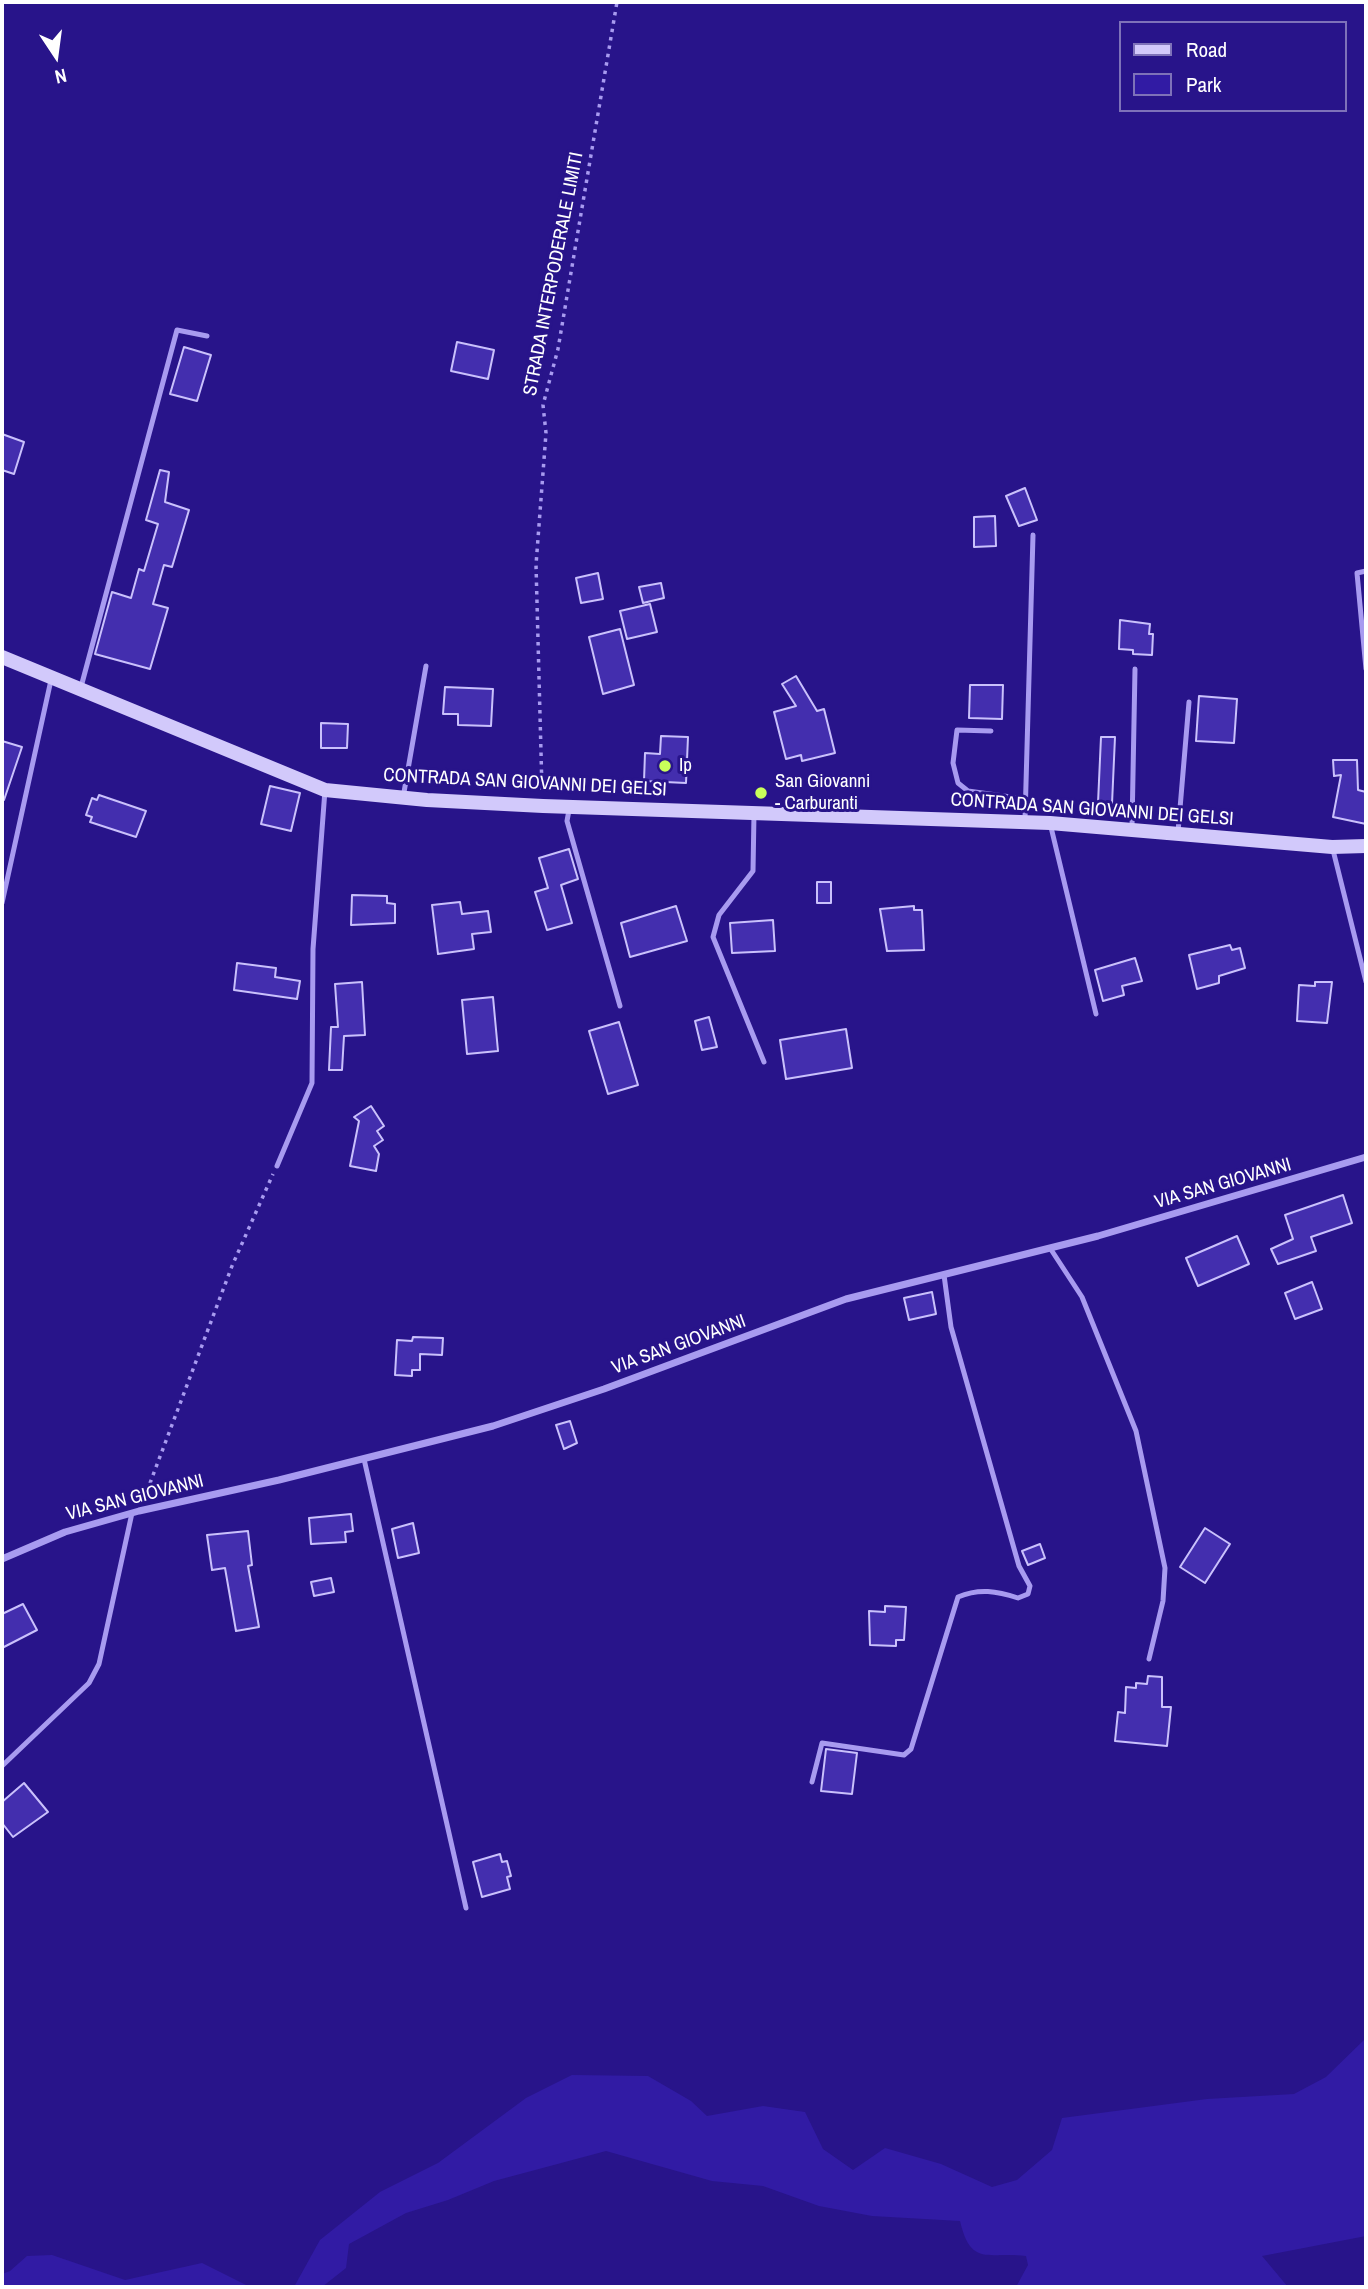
<!DOCTYPE html>
<style>
body{margin:0}
#map{position:relative;width:1368px;height:2289px;overflow:hidden;background:#28148a;font-family:"Archivo Narrow",sans-serif}
canvas{display:block}
.frame{position:absolute;inset:0;border:4px solid #fff;pointer-events:none}
.legend{position:absolute;left:1119px;top:21px;width:228px;height:91px;box-sizing:border-box;background:#28148a;border:2px solid #7e72b9;margin:0;padding:9px 12px;list-style:none;font-size:21px;color:#fff}
.legend li{display:flex;align-items:center;gap:14px;height:35px}
.legend b{width:35px;border:2px solid #7e72b9}
.north{position:absolute;left:21px;top:21px;width:70px;height:70px;-webkit-text-stroke:5px #28148a;paint-order:stroke;rotate:167deg;font-size:19px;font-weight:700;line-height:28px;text-align:center;color:#fff}
.north::after{content:'';display:block;margin:auto;width:24px;height:32px;background:#fff;clip-path:polygon(50% 0,100% 100%,50% 72%,0 100%)}
</style>
<div id="map">
<canvas width="1368" height="2289"></canvas>
<div class="frame"></div>
<ul class="legend">
<li><b style="height:9px;background:#d2c9fb"></b>Road</li>
<li><b style="height:19px;background:#311ba4"></b>Park</li>
</ul>
<div class="north">N</div>
</div>
<script>
const ctx = document.querySelector('canvas').getContext('2d');
ctx.lineJoin = 'round';
function paint(path, color) { ctx.fillStyle = color; ctx.fill(path, 'evenodd'); }
function trace(path, color, width, dash) { ctx.strokeStyle = color; ctx.lineWidth = width; ctx.lineCap = dash ? 'butt' : 'round'; ctx.setLineDash(dash || []); ctx.stroke(path); }
function drawText(font, color, halo, rows, align = 'center') {
  ctx.font = font + ' "Archivo Narrow",sans-serif'; ctx.lineWidth = 6; ctx.setLineDash([]); ctx.textBaseline = 'middle'; ctx.strokeStyle = halo; ctx.fillStyle = color; for (const [text, x, y, turn = 0] of rows) {
    ctx.save(); ctx.translate(x, y); ctx.rotate((+turn || 0) * Math.PI / 180); ctx.textAlign = isNaN(turn) ? turn : align; if (halo) ctx.strokeText(text, 0, 0); ctx.fillText(text, 0, 0); ctx.restore();
  }
}
const green = new Path2D(`
 M1366,2038v198l-104,20 26,31h-272l12,-22 -2,-9c-37,-5 -55,12 -66,-35l-88,-5 -53,-10 -56,-20 -51,-5 -106,-30 -112,30 -46,19 -42,13 -57,31 -3,24 -24,19h-28l26,-47 60,-48 58,-29 88,-65 46,-23 76,1 43,25 16,15 56,-10 42,6 18,37 30,21 32,-22 56,16 51,23 25,-7 35,-30 10,-32 145,-19 87,-5 32,-17z
 M52,2255l73,25 77,-17 48,24h-248v-13l8,-3 17,-15z`);
const building = new Path2D(`
 M457,342l37,8 -6,29 -37,-8z
 M184,347l27,8 -14,46 -27,-7z
 M2,434l22,8 -10,32 -12,-4z
 M160,470l9,2 -4,30 24,8 -17,57 -8,-2 -11,39 15,4 -18,61 -55,-15 17,-62 19,6 8,-29 5,2 14,-47 -12,-4z
 M1025,488l12,32 -18,6 -13,-30z
 M995,516l1,30 -22,1v-30z
 M598,573l5,26 -22,4 -5,-25z
 M661,583l3,15 -21,5 -4,-16z
 M650,604l7,28 -30,7 -7,-28z
 M1120,620l30,4 -1,10h4l-1,21 -19,-1v-4l-14,-1z
 M620,629l14,56 -31,9 -14,-57z
 M796,676l21,35 7,-2 11,44 -33,8 -1,-6 -15,4 -12,-47 22,-6 -14,-22z
 M970,685h33l-1,34 -33,-1z
 M445,687l48,2 -2,37 -33,-1v-11h-15z
 M1199,696l38,3 -3,44 -38,-2z
 M321,723l27,1 -1,24h-26z
 M661,736l27,1 -2,46 -42,-2 1,-28 15,1z
 M1101,737h14l-3,67 -14,-1z
 M2,741l20,6 -18,53 -2,-1z
 M1333,760h24l1,30 8,2v32l-33,-7 8,-42 -7,1z
 M270,786l30,7 -9,38 -30,-7z
 M99,795l47,16 -10,26 -46,-15 2,-5 -6,-2 6,-17 5,2z
 M569,849l9,30 -17,6 11,38 -25,7 -12,-38 13,-4 -9,-30z
 M817,882h14v21h-14z
 M352,895l35,1v7l8,1v19l-44,2z
 M460,902l2,12 26,-3 3,21 -19,2 2,15 -36,5 -6,-49z
 M676,906l11,35 -57,16 -9,-34z
 M914,906v4h8l2,40 -37,1 -7,-42z
 M773,920l2,31 -43,2 -2,-30z
 M1230,945l2,5 8,-2 5,20 -26,8v7l-22,6 -8,-34z
 M1135,958l7,23 -20,5 2,9 -21,6 -8,-31z
 M237,963l39,5 -1,9 25,4 -3,18 -63,-9z
 M362,982l3,53 -21,1 -2,34h-13l2,-43h7l-3,-43z
 M1315,982h17l-5,41 -30,-2 2,-36 16,1z
 M493,997l5,54 -31,3 -5,-54z
 M709,1017l8,30 -15,3 -7,-29z
 M619,1022l19,63 -30,9 -19,-63z
 M846,1029l6,39 -66,11 -6,-39z
 M371,1106l13,20 -7,5 6,9 -9,6 5,8 -3,17 -26,-5 9,-45 -5,-4z
 M1343,1195l9,28 -41,14 5,14 -38,13 -7,-15 22,-10 -8,-24z
 M1237,1236l12,28 -51,22 -12,-28z
 M1312,1282l10,27 -27,10 -10,-26z
 M932,1292l4,22 -27,6 -5,-22z
 M413,1337l30,1 -1,17 -22,-1v16h-8v6l-17,-1 2,-35 15,1z
 M570,1421l7,22 -13,6 -8,-24z
 M351,1514l2,17 -8,1 1,10 -35,2 -2,-26z
 M413,1523l6,30 -21,5 -6,-29z
 M1205,1528l25,16 -25,39 -25,-16z
 M248,1531l4,34 -4,1 11,61 -23,4 -11,-63 -13,2 -5,-35z
 M1040,1544l5,14 -17,7 -6,-14z
 M331,1578l3,14 -20,4 -3,-14z
 M23,1604l14,26 -35,18v-34z
 M885,1606l21,1 -2,33h-8v6l-26,-1 -1,-34 16,1z
 M1148,1676l14,1v30h9l-4,39 -52,-5 3,-29 7,1 1,-26 10,1v-5l11,1z
 M826,1749l31,4 -5,41 -31,-3z
 M24,1783l24,29 -35,25 -11,-14v-21z
 M500,1854l2,8 5,-1 4,15 -4,1 3,12 -28,8 -9,-35z`);
const path = new Path2D(`
 M542,790l-6,-225 10,-132 -3,-28 15,-56 59,-347
 M144,1499l88,-233 41,-92`);
const lane = new Path2D(`
 M1366,571l-9,2 9,96
 M81,687l96,-357 30,6
 M991,731l-34,-1 -4,33 5,20 10,8 57,8
 M403,798l23,-132
 M569,810l-2,11 53,185
 M754,814l-1,57 -34,44 -6,22 51,125
 M1025,819l8,-284
 M1050,823l46,191
 M1132,827l3,-158
 M1178,832l11,-130
 M1333,850l33,132
 M2,903l49,-223
 M277,1166l35,-83 1,-134 12,-159
 M1050,1248l32,49 54,134 29,137 -2,33 -14,58
 M364,1459l102,449
 M2,1766l87,-83 10,-19 33,-151
 M812,1782l10,-39 82,12 7,-6 47,-152c21,-9 39,-6 60,1l10,-4 2,-8 -11,-20 -68,-239 -7,-52`);
const street = new Path2D(`
 M2,1559l63,-27 74,-21 140,-31 214,-54 111,-37 242,-90 252,-63 268,-79`);
const secondary = new Path2D(`
 M2,657l323,133 102,10 116,6 507,17 282,24 34,-1`);
const markers = [
 [665,766,7,"#caff5a"],
 [761,793,7,"#caff5a"]
];
const streetNames = [
 ["STRADA INTERPODERALE LIMITI",554,274,-79],
 ["CONTRADA SAN GIOVANNI DEI GELSI",525,783,3],
 ["CONTRADA SAN GIOVANNI DEI GELSI",1092,810,4],
 ["VIA SAN GIOVANNI",1223,1184,-16],
 ["VIA SAN GIOVANNI",679,1345,-20],
 ["VIA SAN GIOVANNI",135,1498,-14]
];
const poiNames = [
 ["Ip",679,766],
 ["San Giovanni",775,782],
 ["- Carburanti",775,804]
];
paint(green, '#311ba4');
paint(building, '#432eae');
trace(building, '#cac1fc', 2);
trace(path, '#a89bf0', 3.5, [3.5, 5]);
trace(lane, '#a89bf0', 5);
trace(street, '#a89bf0', 7);
trace(secondary, '#d2c9fb', 14);
for (const [x, y, r, color] of markers) { const dot = new Path2D(); dot.arc(x, y, r, 0, 2 * Math.PI); ctx.fillStyle = color; ctx.fill(dot); trace(dot, '#28148a', 2.5); }
drawText('19px', '#fff', '#28148a', streetNames);
drawText('19px', '#fff', '#28148a', poiNames, 'left');
</script>
